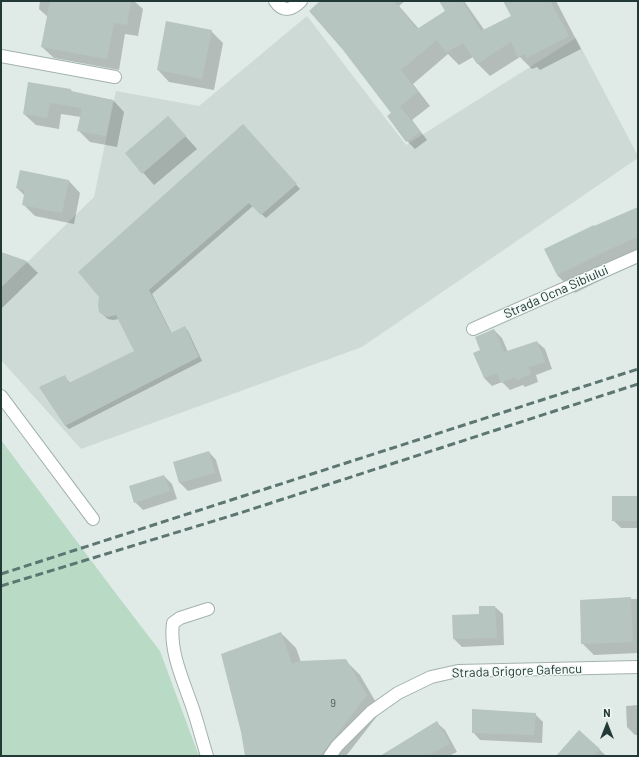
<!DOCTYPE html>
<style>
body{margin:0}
#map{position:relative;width:639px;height:757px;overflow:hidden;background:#e0ebe7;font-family:Barlow,sans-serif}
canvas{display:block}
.frame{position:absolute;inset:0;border:2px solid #213a36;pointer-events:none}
.north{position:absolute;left:587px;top:705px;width:40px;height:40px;-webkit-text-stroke:3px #f0f7f4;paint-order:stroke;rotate:0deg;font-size:11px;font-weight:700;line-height:16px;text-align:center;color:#213a36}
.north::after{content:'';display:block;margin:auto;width:14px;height:18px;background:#213a36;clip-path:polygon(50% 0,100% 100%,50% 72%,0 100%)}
</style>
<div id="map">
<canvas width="639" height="757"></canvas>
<div class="frame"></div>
<div class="north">N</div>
</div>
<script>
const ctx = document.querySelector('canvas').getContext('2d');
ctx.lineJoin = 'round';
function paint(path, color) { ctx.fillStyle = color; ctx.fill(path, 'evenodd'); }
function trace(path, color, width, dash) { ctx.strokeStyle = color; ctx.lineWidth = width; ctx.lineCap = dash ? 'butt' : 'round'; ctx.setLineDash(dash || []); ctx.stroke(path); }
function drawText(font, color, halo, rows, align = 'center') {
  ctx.font = font + ' Barlow,sans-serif'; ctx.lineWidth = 3; ctx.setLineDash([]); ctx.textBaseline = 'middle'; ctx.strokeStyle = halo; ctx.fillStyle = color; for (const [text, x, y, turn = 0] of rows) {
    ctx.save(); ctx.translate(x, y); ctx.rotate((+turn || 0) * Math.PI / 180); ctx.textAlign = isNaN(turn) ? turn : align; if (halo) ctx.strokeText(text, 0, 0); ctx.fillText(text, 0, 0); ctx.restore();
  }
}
const built = new Path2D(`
 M307,16l99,129 170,-107 62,118v2l-276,189 -281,102 -80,-89v-72l93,-91 22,-106 83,15z`);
const green = new Path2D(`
 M1,440l110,147 49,64 39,105h-198z`);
const shadow = new Path2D(`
 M40,1h94l9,8 -5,27 -13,-2 -6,36 -65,-12 -12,-11 6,-30 -9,-8z
 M322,1h83l-6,5 20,23 28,-18 -6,-10h23l21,30 28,-14 -2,-16h45l25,48 -41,21 -3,-3 -5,2 -12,-12 -30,19 -13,-13 -4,-6 -14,8 -11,-11 -35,30 17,22 -18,14 15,20 -12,9 -8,-8 -14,-28z
 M167,22l44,9 12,12 -9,47 -45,-8 -11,-12z
 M71,90l3,3 39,7 11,12 -7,35 -27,-5 -12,-12 3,-13 -20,-3 -2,15 -23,-4 -12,-11z
 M168,117l29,32 -43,36 -28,-32z
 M246,129l54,60 -34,29 -13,-12 -101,88 20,40 13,-6 3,3 14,30 -133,68 -4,-4v-48l5,6 66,-31 -17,-33 -6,1 -5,-1 -8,-7z
 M21,171l48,10 11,12 -6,31 -39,-8 -12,-12 2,-8 -8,-8z
 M638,208v54l-63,31 -18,-18z
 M1,253l26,9 11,11 -37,36z
 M494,330l8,8 6,14 29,-10 8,7 7,20 -16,6 2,7 -13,5 -2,-2 -13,5 -8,-8 -10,4 -8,-8 -3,-28z
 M209,452l7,8 6,21 -34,10 -8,-8 -6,-21z
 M164,476l8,8 5,15 -34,11 -8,-8z
 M638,497v31h-17l-8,-8z
 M638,599v54l-44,2 -12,-12 -1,-43z
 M495,607l8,7 1,31 -42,2 -8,-8 -1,-23 28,-1z
 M281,633l15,15 5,14 44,-2 15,15 21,36 -35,45h-100l-4,-24z
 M638,705v30h-3l-8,-8 -1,-21z
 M535,714l8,8 -1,21 -62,-3 -7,-8z
 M437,723l8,7 12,22 -8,4h-58z
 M599,749l7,7h-48z`);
const building = new Path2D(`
 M50,1h81l-4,24 -13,-2 -7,36 -66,-12z
 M320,1h74l23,28 28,-18 -6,-10h23l19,30 30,-15 -8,-15h47l19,35 -42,22 -3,-4 -6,3 -7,-15 -34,22 -14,-21 -17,10 -9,-13 -36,30 17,22 -27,21 -48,-63 -34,-39z
 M166,21l46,9 -10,49 -45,-9z
 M28,82l43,7v2l42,9 -7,36 -29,-5 5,-23 -32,-5 -3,15 -24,-4z
 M400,106l20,26 -14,10 -19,-26z
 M168,116l18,20 -44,38 -17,-21z
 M243,124l54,60 -36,31 -12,-12 -100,87 22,43 14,-7 14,31 -134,69 -26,-39 26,-12 4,8 65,-32 -18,-36 -8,2 -5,-2 -4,-3 -1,-6 1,-9 -21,-25z
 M20,170l49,10 -7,33 -40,-8 3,-15 -9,-2z
 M638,207v30l-19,8 -62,30 -13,-26 50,-24v1z
 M1,252l26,9 -26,26z
 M494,329l10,23 33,-11 8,21 -16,5 2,7 -14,6 -1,-3 -15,6 -4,-10 -13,5 -11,-25 7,-3 -5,-13z
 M209,451l6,22 -36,10 -6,-21z
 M164,475l6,16 -36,12 -5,-17z
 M612,496h26v25h-26z
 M631,597l2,45 -52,2 -1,-44z
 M479,606h16l2,32 -44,1 -1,-24 27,-1z
 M281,632l11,32 8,-3 46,-2 21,36 -47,61h-75l-4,-24 -20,-78z
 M472,709l64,4 -2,22 -62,-2z
 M437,721l13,23 -23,12h-47z
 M579,730l21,19 -7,7h-37z`);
const minor = new Path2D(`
 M275,1c8,12 17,9 26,0
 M1,56l114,21
 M473,329l165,-73
 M1,396l92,123
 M207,756c-5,-16 -9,-32 -14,-47 -9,-27 -24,-57 -20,-86l7,-5 28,-9
 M330,756l7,-10 34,-34 27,-19 33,-16 27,-6 180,-4`);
const rail = new Path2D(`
 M1,574l637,-205
 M1,586l239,-73 398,-129`);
const numberNames = [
 ["9",333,703]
];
const streetNames = [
 ["Strada Ocna Sibiului",556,292,-24],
 ["Strada Grigore Gafencu",517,671,-2]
];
paint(built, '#cedad6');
paint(green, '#b9dbc6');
paint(shadow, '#0003');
paint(building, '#b6c5c0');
trace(minor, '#a3b2ae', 14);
trace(minor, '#fff', 12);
trace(rail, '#5c7671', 3, [8, 4]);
drawText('11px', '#465d58', null, numberNames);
drawText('13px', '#213a36', '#f0f7f4', streetNames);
</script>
